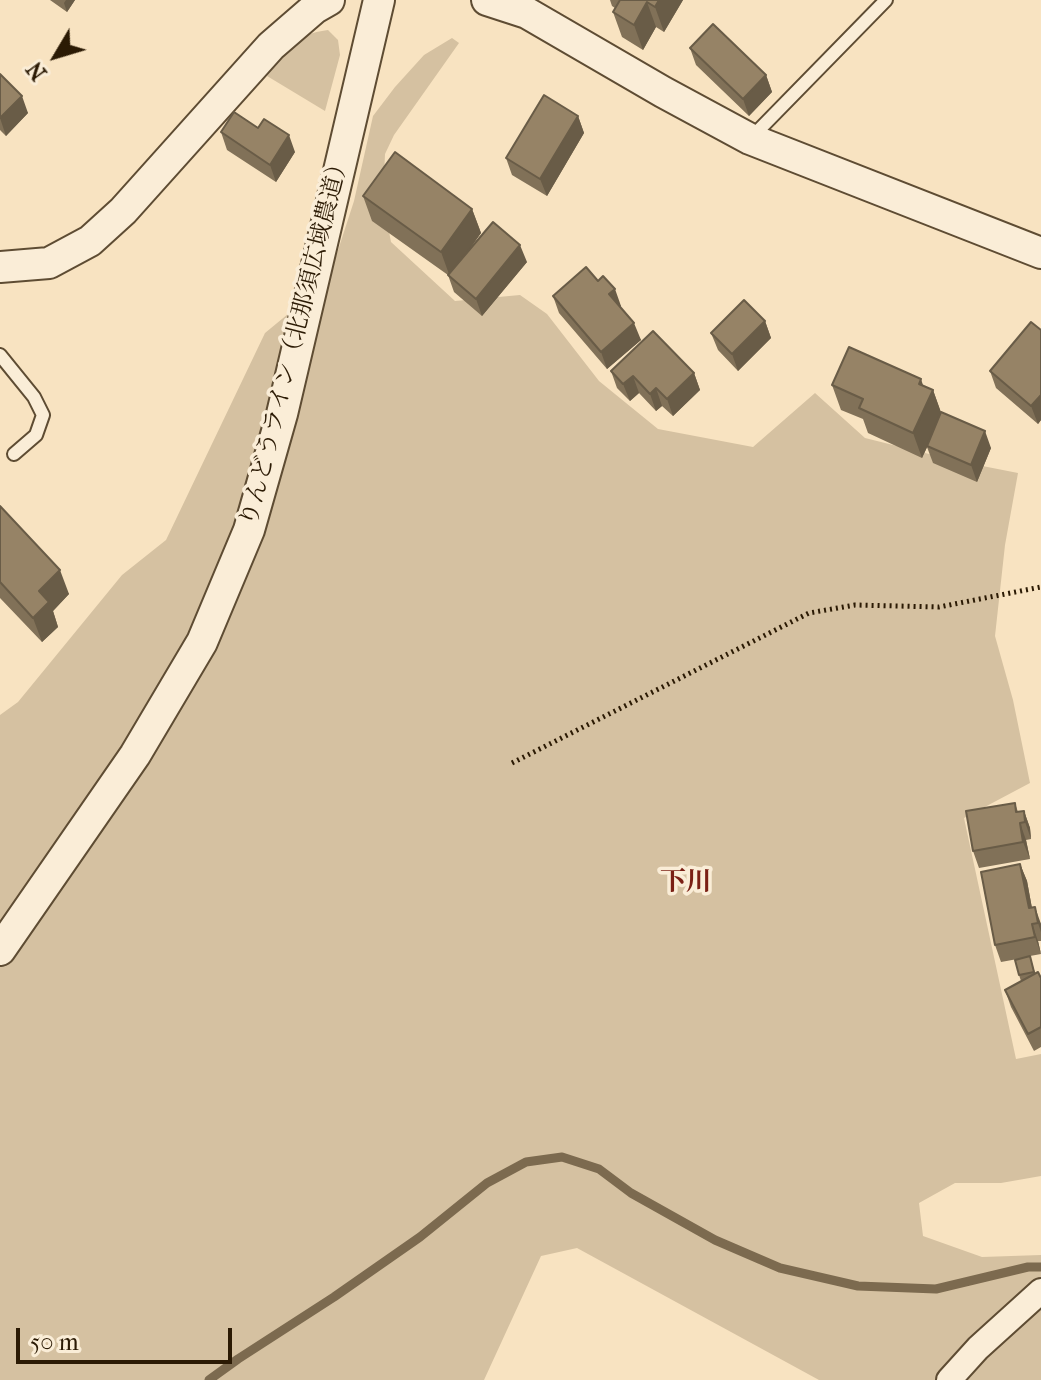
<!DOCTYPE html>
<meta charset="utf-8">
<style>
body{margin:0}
#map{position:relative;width:1041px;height:1380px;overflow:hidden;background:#f8e3c1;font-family:"IM FELL French Canon",serif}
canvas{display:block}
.north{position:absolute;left:16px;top:16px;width:80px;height:80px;-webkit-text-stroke:6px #faedd7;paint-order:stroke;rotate:232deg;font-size:22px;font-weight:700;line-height:32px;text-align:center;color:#2b1a04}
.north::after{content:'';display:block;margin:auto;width:28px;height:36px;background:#2b1a04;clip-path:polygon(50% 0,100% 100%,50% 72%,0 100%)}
.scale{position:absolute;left:16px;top:1328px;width:216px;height:36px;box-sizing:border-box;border:4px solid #2b1a04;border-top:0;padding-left:10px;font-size:24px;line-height:28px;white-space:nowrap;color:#2b1a04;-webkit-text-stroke:6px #faedd7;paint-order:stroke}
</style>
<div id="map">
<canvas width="1041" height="1380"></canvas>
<div class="north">N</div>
<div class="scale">50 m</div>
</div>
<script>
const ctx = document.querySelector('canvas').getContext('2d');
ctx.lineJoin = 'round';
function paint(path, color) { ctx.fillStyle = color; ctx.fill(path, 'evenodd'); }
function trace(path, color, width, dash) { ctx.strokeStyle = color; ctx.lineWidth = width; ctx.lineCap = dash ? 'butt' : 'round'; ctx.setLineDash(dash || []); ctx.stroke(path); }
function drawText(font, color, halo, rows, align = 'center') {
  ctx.font = font + ' "IM FELL French Canon","Noto Serif JP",serif'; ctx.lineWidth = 7; ctx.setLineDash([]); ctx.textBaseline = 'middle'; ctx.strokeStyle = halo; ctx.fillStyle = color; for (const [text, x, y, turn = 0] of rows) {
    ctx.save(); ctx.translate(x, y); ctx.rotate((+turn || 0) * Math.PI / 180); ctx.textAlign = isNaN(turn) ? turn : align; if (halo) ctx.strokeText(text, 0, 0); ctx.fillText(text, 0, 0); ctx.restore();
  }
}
const green = new Path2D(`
 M328,30l10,10 2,15 -15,56 -58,-35c18,-25 28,-42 61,-46z
 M452,38l7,5 -65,92 -9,19 -2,47 8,41 64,59 65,-6 27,19 52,67 59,48 95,18 62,-54 50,45 92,23 61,12 -13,72 -10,91 18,64 17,83 -66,35 52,241 25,-5v122l-40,7h-46l-36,20 4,33 59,21 59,-2v125h-222l-242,-132 -36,8 -57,124h-484v-665l18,-13 104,-127 44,-35 99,-207 63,-52 26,-80 19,-85 22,-29 29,-32z`);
const stream = new Path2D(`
 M209,1380l29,-21 96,-62 86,-60 67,-54 39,-21 36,-5 37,12 32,24 84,47 65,28 78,18 78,3 92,-22h13`);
const path = new Path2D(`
 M512,763l297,-150 46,-8 84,2 102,-20`);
const service = new Path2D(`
 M752,137l134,-137
 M0,355l34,42 9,18 -7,20 -22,19`);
const minor = new Path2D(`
 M949,1380l29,-32 63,-57`);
const tertiary = new Path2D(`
 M487,0l40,13 136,79 87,47 291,114
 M0,267l49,-4 41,-22 33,-30 148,-165 44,-38 14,-8
 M0,950l135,-195 67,-113 47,-112 33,-116 97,-414`);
const wall = new Path2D(`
 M50,0h25l-8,12z
 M610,0h73l-19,32 -8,-5 -13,23 -21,-13 -9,-25 2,-4 -3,-2z
 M690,48l76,27 6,17 -23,24 -53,-51z
 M0,74l28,39 -22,23 -6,-6z
 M578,116l6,17 -37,63 -35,-21 -6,-17z
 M221,132l74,20 -19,30 -49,-32z
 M363,196l109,13 9,24 -13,18 59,11 -45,54 -28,-24 -6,-17 -76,-54z
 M598,281l23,25 -1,1 21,33 -34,29 -48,-56 -6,-17z
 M765,321l6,17 -33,33 -20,-21 -7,-17z
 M1041,330v90l-3,4 -42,-36 -6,-17z
 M611,371l83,2 6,17 -27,26 -11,-10 -6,5 -17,-18 -9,8 -13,-13z
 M832,385l91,1 10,4 8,23 50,35 -14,34 -44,-19 -6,-16 -5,11 -54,-25 -5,-14 -22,-9z
 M0,506l69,88 -16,17 5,16 -16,15 -42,-44z
 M1015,803l3,9 6,-1 6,17 1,11 -5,1 4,19 -51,9 -6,-17z
 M1020,864l7,17 5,27 9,16v17h-3l3,13 -11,2 5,17 6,5v69l-7,4 -23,-44 -6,-17 16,-9 -2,-6 4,-17 -22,4 -6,-17z`);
const shadedWall = new Path2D(`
 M66,0h9l-8,12 -3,-9z
 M659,0h24l-19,32 -9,-25z
 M647,2l9,25 -13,23 -9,-25z
 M766,75l6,17 -23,24 -6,-17z
 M22,96l6,17 -22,23 -6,-18z
 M578,116l6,17 -37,63 -7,-17z
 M289,135l6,17 -19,30 -6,-17z
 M472,209l9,24 -31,44 -9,-25z
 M520,245l7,17 -45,54 -6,-17z
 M615,289l6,17 -6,5 -6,-17z
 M765,321l6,17 -33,33 -6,-17z
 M634,323l7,17 -34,29 -6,-17z
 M694,373l6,17 -27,26 -6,-17z
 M633,376l6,17 -9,8 -7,-17z
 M921,379l7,21 5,-10 9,25 -20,43 -9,-25 6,-49z
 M656,388l6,18 -6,5 -6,-17z
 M1041,395v25l-3,4 -7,-18z
 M985,431l6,17 -14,34 -6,-17z
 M60,570l9,24 -16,17 5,16 -16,15 -9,-24 6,-27z
 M1024,811l6,17 1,11 -6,-17z
 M1020,823l6,17 4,19 -7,-17z
 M1020,864l7,17 8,44 -6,-17z
 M1035,907l6,17v8l-3,-9z
 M1032,924l6,17 3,13 -6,-17z`);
const building = new Path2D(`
 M620,0h39l-4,7 -8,-5 -13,23 -21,-13z
 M713,24l53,51 -23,24 -53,-51z
 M0,74l22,22 -22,22z
 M544,95l34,21 -38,63 -34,-21z
 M234,112l24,16 6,-9 25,16 -19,30 -49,-33z
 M395,152l77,57 -31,43 -78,-56z
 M493,222l27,23 -44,54 -28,-24z
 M586,267l12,14 5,-5 12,13 -6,5 25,29 -33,29 -48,-56z
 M744,300l21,21 -33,33 -21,-21z
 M1031,322l10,8v65l-10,11 -41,-35z
 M653,331l41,42 -27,26 -11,-11 -6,6 -17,-18 -10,8 -12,-13z
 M849,347l72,32 -2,5 14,6 -20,43 -54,-25 4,-9 -31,-14z
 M941,412l44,19 -14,34 -44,-19z
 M0,506l60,64 -21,21 10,11 -16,16 -33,-36z
 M1015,803l1,9 8,-1 1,11 -5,1 3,19 -50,9 -7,-40z
 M1020,864l9,44 6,-1 3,16 -6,1 3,13 -40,8 -14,-73z
 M1030,956l4,16 -15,3 -4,-15z
 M1038,972l3,6v49l-13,7 -23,-44z`);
const streetNames = [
 ["りんどうライン（北那須広域農道）",296,340,-76]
];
const neighbourhoodNames = [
 ["下川",686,884]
];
paint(green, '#d5c1a1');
trace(stream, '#7c6a4f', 9);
trace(service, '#5e4c33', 16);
trace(minor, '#5e4c33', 28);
trace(tertiary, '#5e4c33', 34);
trace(path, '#2b1a04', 5, [2, 4]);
trace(service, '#faedd7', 12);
trace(minor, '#faedd7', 24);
trace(tertiary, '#faedd7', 30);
paint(wall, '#817158');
paint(shadedWall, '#695c47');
paint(building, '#968366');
trace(building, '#695c47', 2);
drawText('24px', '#2b1a04', '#faedd7', streetNames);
drawText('bold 26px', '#7a1f14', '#faedd7', neighbourhoodNames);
</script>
